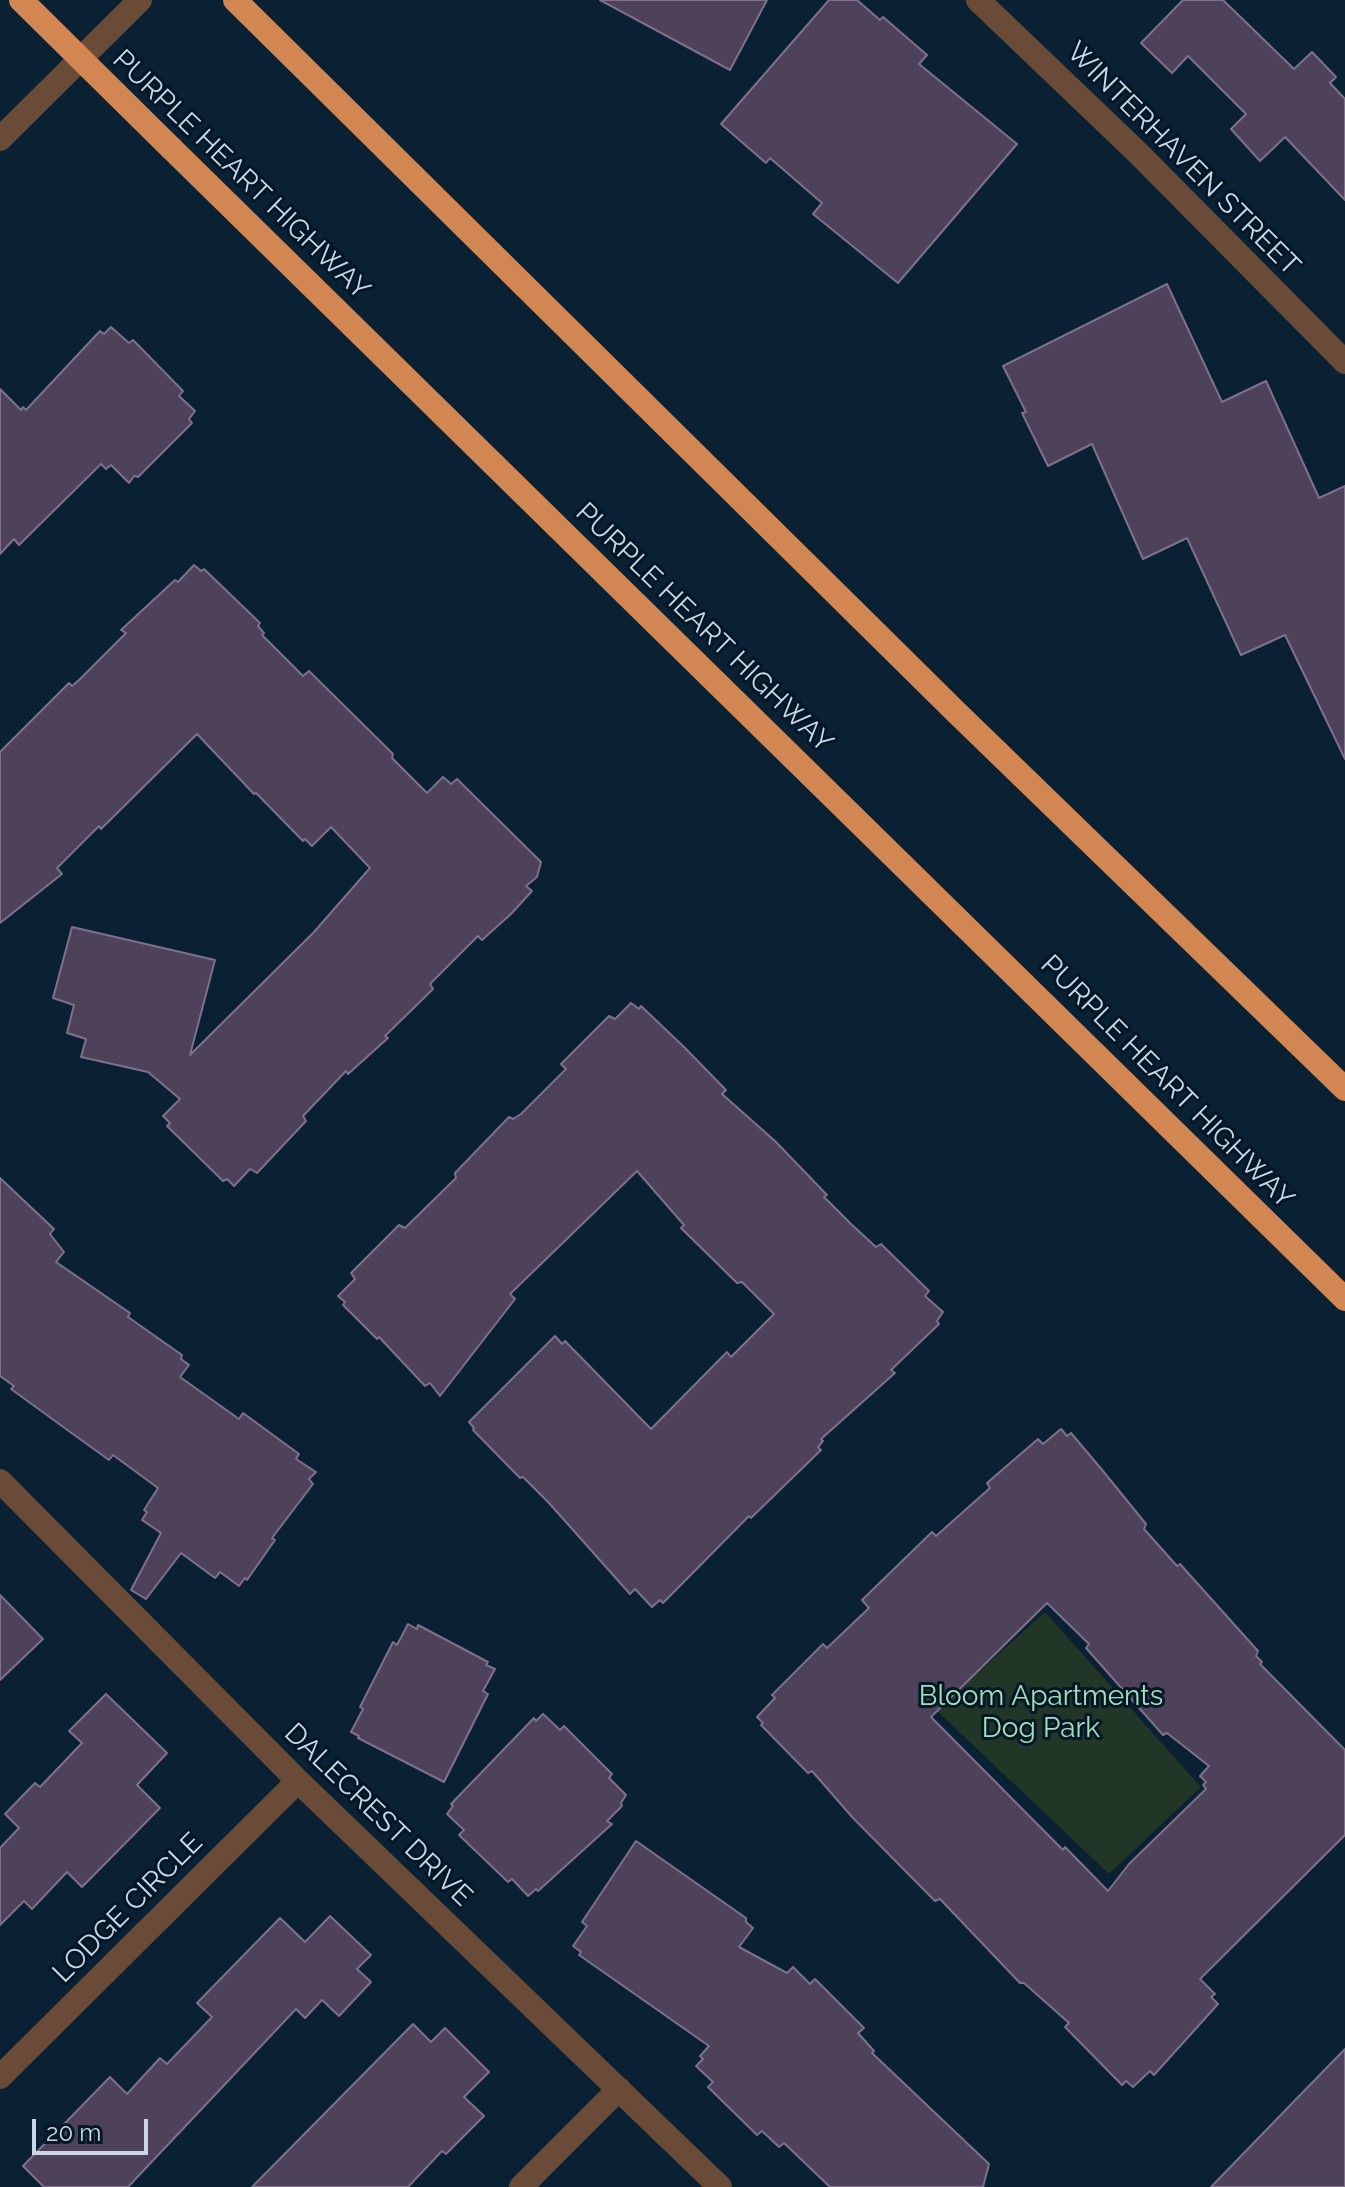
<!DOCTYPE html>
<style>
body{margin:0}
#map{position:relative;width:1345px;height:2187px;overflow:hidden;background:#0a2033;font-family:Raleway,sans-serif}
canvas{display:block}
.scale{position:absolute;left:32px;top:2119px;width:116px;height:36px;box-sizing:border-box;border:4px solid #cad7e4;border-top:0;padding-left:10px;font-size:24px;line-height:28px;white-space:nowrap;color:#cad7e4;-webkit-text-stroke:6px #031729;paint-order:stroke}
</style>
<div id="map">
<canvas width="1345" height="2187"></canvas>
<div class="scale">20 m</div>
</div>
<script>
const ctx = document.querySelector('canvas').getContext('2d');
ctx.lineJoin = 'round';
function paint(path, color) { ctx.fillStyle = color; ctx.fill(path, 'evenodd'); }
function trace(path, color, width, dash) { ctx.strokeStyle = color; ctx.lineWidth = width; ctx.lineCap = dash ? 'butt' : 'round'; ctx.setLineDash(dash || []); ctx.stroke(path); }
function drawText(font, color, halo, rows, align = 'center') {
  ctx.font = font + ' Raleway,sans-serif'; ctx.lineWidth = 6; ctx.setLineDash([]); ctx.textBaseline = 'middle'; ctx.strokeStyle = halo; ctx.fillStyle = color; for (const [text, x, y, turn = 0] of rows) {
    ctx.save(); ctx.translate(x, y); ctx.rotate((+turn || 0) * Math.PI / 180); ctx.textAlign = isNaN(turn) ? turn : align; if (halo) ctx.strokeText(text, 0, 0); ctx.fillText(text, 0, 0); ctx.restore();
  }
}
const green = new Path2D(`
 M1045,1612l156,175 -92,87 -173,-164z`);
const building = new Path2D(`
 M600,0h167l-37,70z
 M829,0h28l23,20 3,-3 44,38 -8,9 98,80 -119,139 -85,-69 9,-11 -52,-45 -4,5 -45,-39z
 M1183,0h40l71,69 18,-17 24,25 -6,6 15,16v101l-60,-63 -25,24 -29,-32 15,-15 -58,-58 -16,17 -31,-30z
 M1167,284l55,118 44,-21 53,117 26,-12v273l-60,-124 -44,20 -54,-117 -44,21 -51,-115 -44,22 -26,-53 4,-1 -23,-46z
 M111,327l18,16 4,-3 50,51 -4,5 16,15 -6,8 3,4 -54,54 -4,-1 -5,7 -18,-18 -5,4 -5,-5 -82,81 -5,-6 -14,15v-165l21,21 2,-3 3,3 74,-79 4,3z
 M194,565l7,6 3,-2 56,54 -2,3 6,7 -2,2 41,41 6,-5 84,83 -1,4 35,35 16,-16 8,7 6,-5 84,83 -4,15 -11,9 6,5 -21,23 -29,26 -4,-4 -48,48 3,5 -48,47 3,2 -40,36 -2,-3 -43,45 3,5 -49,52 -7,-4 -16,17 -7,-7 -4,2 -56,-55 3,-3 -7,-7 17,-17 -32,-27 -67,-15 5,-18 -19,-6 7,-28 -21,-7 19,-71 143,33 -25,95 124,-123 56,-64 -39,-41 -19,19 -7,-7 -2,2 -47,-48 -2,1 -57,-60 -96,95 -2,-3 -42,42 5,6 -62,49v-171l69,-69 3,3 7,-6 47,-47 -5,-3 54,-50 3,2z
 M631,1003l8,6 2,-3 42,40 43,44 -4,4 53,47 52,54 -3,2 27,27 25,23 5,-3 48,47 -4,5 18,16 -6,9 2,3 -48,46 4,3 -74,66 2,2 -5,6 3,3 -70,68 -2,-2 -86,87 -3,-3 -8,7 -17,-18 -5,5 -81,-91 -26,-26 -3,1 -47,-48 1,-2 -5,-6 86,-86 7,8 3,-3 86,88 76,-77 4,5 43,-43 -32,-32 -5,1 -56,-55 3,-3 -47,-54 -127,123 5,5 -75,97 -10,-13 -5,3 -46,-49 -2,2 -34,-34 2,-3 -7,-6 17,-17 -4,-6 48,-48 6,3 51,-50 -1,-5 54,-56 4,2 8,-5 45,-45 -5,-5 48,-48 6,3z
 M0,1178l54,51 -4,5 14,18 -8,10 74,51 -2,4 54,38 -1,4 8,6 -9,12 59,42 4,-6 56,41 -3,5 20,13 -7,7 4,5 -41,54 3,2 -28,40 -2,-2 -6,8 -19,-14 -5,6 -34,-25 -35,46 -15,-9 30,-57 -19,-13 5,-8 -3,-2 14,-22 -45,-33 -4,5 -43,-31 -55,-40 3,-3 -14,-10z
 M1061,1429l6,7 4,-3 32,38 43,53 -2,5 33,37 3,-2 78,87 -2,5 6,6 -2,2 85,86v85l-145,144 15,15 -4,3 7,7 -64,71 -4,-4 -17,16 -7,-6 -4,4 -57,-58 4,-4 -45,-40h-4l-80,-84 -5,2 -82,-83 -41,-47 -4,2 -47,-48 2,-2 -6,-6 18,-19 -3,-3 51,-51 4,4 42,-40 -7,-8 70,-68 4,4 54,-48 -3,-5 51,-44 5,5zM1047,1603l42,41 -3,4 77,87 4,-2 42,33 -9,10 6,6 -3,3 3,4 -77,75 -21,27 -43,-44 -2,3 -132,-133z
 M0,1595l43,44 -43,41z
 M408,1624l9,5 1,-4 70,37 -2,3 9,4 -12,22 5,3 -44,88 -86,-44 1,-2 -8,-4 12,-23 -3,-2 33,-65 4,3z
 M106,1694l61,59 -30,32 23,23 -78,79 -15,-15 -35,37 -8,-8 -24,24v-77l19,-20 -14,-14 30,-31 5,4 42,-44 -13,-12z
 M543,1714l17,16 4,-4 48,48 -3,4 17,17 -5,8 1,3 -15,15 5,3 -74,67 -2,-2 -8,7 -16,-17 -4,3 -49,-47 5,-5 -17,-16 6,-8 -2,-2 83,-86 2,3z
 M636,1841l110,77v4l7,6 -14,19 48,26 6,-6 17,17 5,-5 49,49 -6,5 16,18 -2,2 117,111 -6,23h-153l-46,-44 -5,4 -17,-16 -5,4 -49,-48 5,-5 -17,-16 7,-7 -3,-3 9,-10 -130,-91 2,-3 -8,-6 14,-20 -5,-4z
 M330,1916l41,39 -14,14 14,13 -32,34 -17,-16 -17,18 -9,-9 -168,178h-84l-21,-21 87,-89 17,17 33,-36 7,6 45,-47 -15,-14 83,-85 25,24z
 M413,2024l18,18 14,-14 44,44 -25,25 20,19 -38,38 -4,-3 -34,36h-156z
 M1345,2049v138h-134l94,-97z`);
const minor = new Path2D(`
 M978,0l160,153 207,209
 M0,139l140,-139
 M0,1481l298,300 422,406
 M0,2077l298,-296
 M521,2187l98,-98`);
const highway = new Path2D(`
 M235,0l721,712 389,377
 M171,148l1174,1151`);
const highwayBridge = new Path2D(`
 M21,0l150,148`);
const streetNames = [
 ["WINTERHAVEN STREET",1183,159,45],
 ["PURPLE HEART HIGHWAY",241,175,44],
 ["PURPLE HEART HIGHWAY",704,628,44],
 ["PURPLE HEART HIGHWAY",1167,1082,45],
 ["DALECREST DRIVE",378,1815,44],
 ["LODGE CIRCLE",128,1908,-45]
];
const parkNames = [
 ["Bloom Apartments",1041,1697],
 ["Dog Park",1041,1729]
];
paint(green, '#213627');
paint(building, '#4e415a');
trace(building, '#7f708c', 2);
trace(minor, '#694b37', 24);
trace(highway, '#d28652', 24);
trace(highwayBridge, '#d28652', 24);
drawText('28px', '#cad7e4', '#031729', streetNames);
drawText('28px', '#a4e0b5', '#031729', parkNames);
</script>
